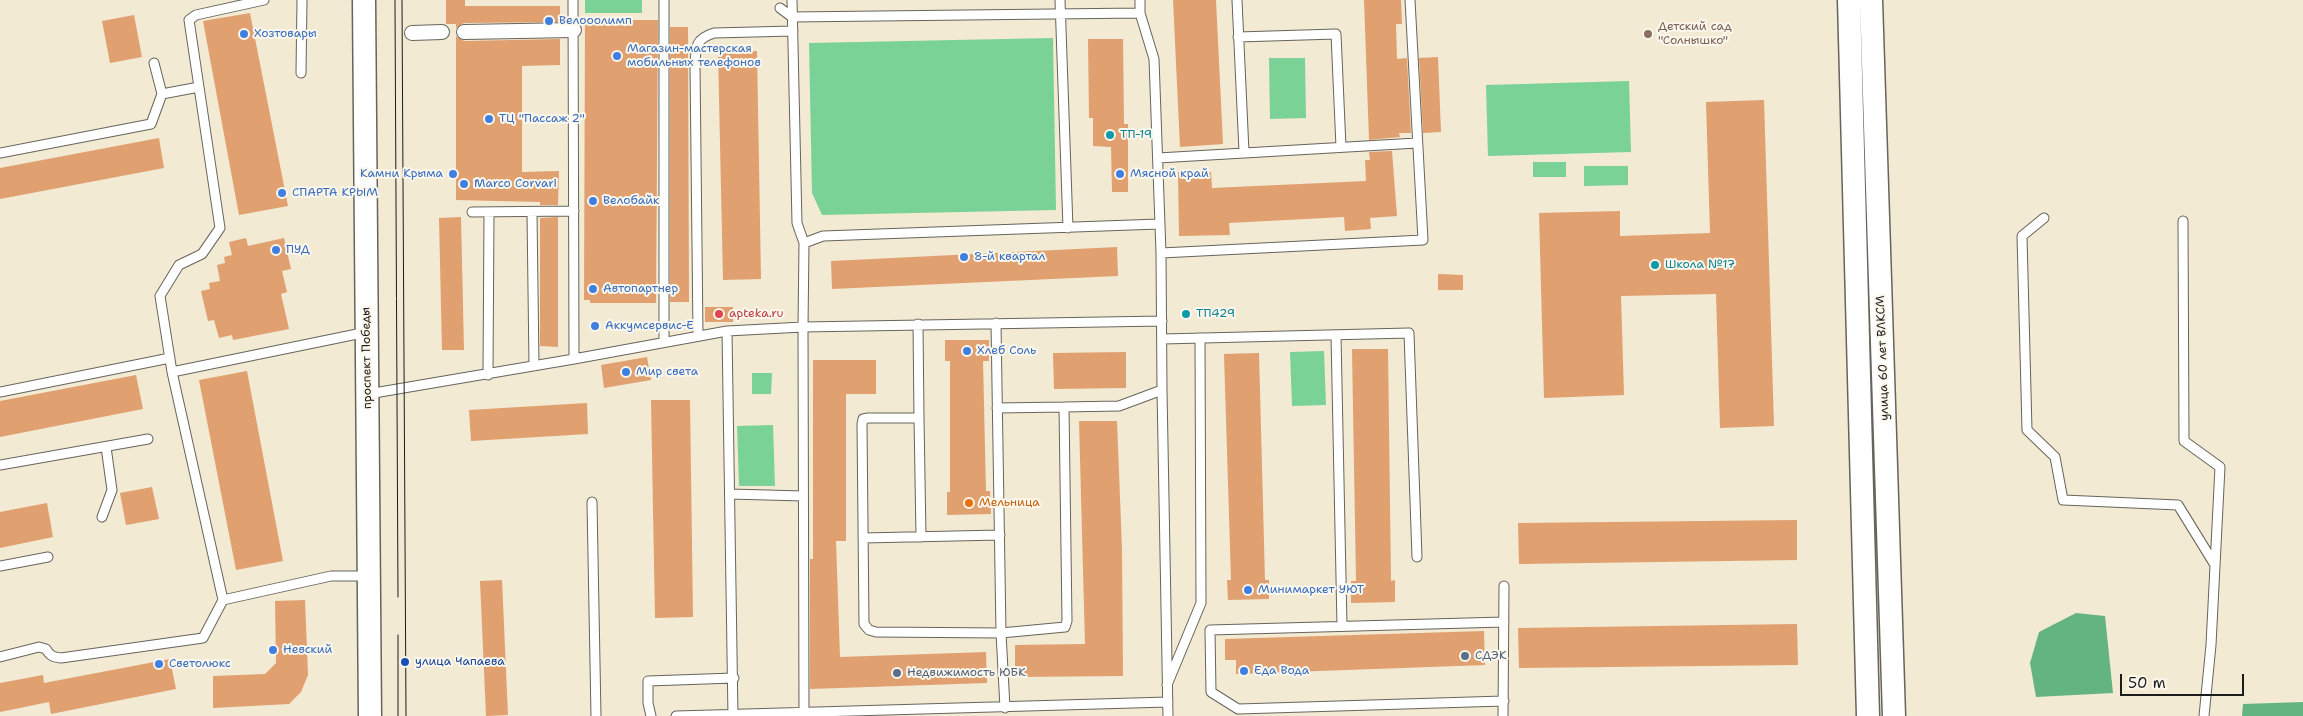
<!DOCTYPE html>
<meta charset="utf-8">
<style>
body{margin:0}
#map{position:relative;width:2303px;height:716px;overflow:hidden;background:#f2ead2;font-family:"Shantell Sans",sans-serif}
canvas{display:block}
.scale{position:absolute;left:2120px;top:674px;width:124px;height:22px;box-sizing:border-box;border:2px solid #1c1c1c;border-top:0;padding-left:6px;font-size:15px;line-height:18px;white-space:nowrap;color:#1c1c1c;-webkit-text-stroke:4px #fbf7ec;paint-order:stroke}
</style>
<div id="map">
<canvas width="2303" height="716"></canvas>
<div class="scale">50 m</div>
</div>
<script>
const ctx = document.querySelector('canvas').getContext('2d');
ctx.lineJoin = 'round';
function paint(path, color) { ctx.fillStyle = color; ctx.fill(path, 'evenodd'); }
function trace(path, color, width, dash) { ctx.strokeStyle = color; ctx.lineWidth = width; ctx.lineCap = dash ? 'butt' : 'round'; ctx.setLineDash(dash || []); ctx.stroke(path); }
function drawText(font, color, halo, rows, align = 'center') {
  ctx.font = font + ' "Shantell Sans",sans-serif'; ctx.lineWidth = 4; ctx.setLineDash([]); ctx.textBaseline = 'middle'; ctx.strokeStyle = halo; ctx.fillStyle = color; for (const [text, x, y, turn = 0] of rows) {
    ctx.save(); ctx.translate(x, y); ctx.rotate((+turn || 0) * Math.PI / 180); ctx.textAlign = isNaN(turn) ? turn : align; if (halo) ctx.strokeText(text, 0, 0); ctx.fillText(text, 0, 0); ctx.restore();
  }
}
const green = new Path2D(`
 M585,0h57v13h-57z
 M1053,38l3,172 -234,5 -10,-22 -3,-150z
 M1269,58h36l1,60 -36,1z
 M1629,81l2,71 -143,4 -2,-71z
 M1533,162h33v15h-33z
 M1584,166h44v19l-44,1z
 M1324,351l2,54 -34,1 -2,-54z
 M752,373h20l-1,21h-19z
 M773,425l2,61h-36l-2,-60z`);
const forest = new Path2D(`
 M2076,613l29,3 8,77 -77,4 -6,-34 9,-31z
 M2303,702v14h-61l1,-12z`);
const building = new Path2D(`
 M446,0h19v6h95v16l-96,1 -8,5v-4h-10z
 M1173,0h43l7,144 -43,3z
 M1364,0h37l1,24h-6l1,35 10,-1 4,75h-12l1,4 -31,3z
 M250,13l38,193 -49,9 -36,-194z
 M134,15l8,42 -32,6 -8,-42z
 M585,20h73l-2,283h-66v-3h-6z
 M670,27h18l1,275h-19z
 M456,36l8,5 96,-2v26l-38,1v106l37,-1 -1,34h-18v-3l-84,-2z
 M1088,39h35l1,85h4v68h-16l-1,-45 -18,-1v-28h-4z
 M757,51l4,228 -38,1 -5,-228z
 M1438,57l3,75 -18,1 -4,-75z
 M1764,100l10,326 -54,2 -4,-134 -95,2 3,99 -80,3 -5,-185 81,-2v25l90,-3 -4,-131z
 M159,138l5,30 -164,31v-31z
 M1392,151l5,65 -27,2 1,11 -26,2 -1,-14 -115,6 1,12 -51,1 -1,-64h33l1,16 154,-7 -1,-21h5l-1,-8z
 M461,217l3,133h-22l-3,-132z
 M558,217v130l-18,-1v-128z
 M246,238l2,8 36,-8 7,31 -9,2 5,21 -6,2 8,35 -56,11 -1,-5 -13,3 -5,-18 -6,1 -7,-30 9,-2 -1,-6 11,-2 -3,-16 8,-2 -1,-6 8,-2 -3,-13z
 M1117,247l1,29 -286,13 -1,-28z
 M1438,274l25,1v15h-25z
 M705,307h28v15h-28z
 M945,340h44v21h-6l3,130h4l1,23 -44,1v-23h3v-131h-5z
 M1352,349h36l3,232 4,-1v22l-44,1v-22h5z
 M1126,352v36l-72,1 -1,-36z
 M1259,353l6,227h4v19l-41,1 -1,-20h4l-7,-226z
 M647,357l4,23 -47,8 -3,-23z
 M813,360h63v34h-30v147h-10l4,116 146,-5 1,31 -177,6v-130h3z
 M247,371l36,190 -47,9 -37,-190z
 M136,375l7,34 -143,28v-36z
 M651,400h39l3,217 -38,1z
 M587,403l1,31 -117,7 -2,-31z
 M1079,421h38l5,128 1,127 -108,1v-32l70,-1z
 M152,487l7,32 -33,6 -6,-32z
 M47,503l6,34 -53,11v-36z
 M1797,520v40l-278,4 -1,-41z
 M502,580l6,135 -22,1 -6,-135z
 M305,600l3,75 -7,17 -12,12 -76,4v-32l52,-2 11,-11 -1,-62z
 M1797,624l1,41 -279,3 -1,-40z
 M1484,631l1,34 -249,9v-14h-11v-21z
 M170,659l6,30 -125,25 -2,-12 -49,10v-29l43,-8 1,8z`);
const service = new Path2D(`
 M264,0l-68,15 -7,5 31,208 -18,26 -23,11 -19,31 12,76 195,-40
 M573,0l1,359 153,-28 76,-4 1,-84 19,-7 336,-12
 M792,0l5,223 7,20
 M1060,0l8,228
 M1237,0l7,152
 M780,8l12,9 348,-4
 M1238,37l98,-3 5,113
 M154,63l8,31 37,-7
 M301,73l1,-73
 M0,153l151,-29 11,-30
 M1158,158l259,-15
 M472,212l102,-1
 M532,213l2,153
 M2044,218l-22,18 5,194 28,27 8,43 115,5 37,60
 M2183,221l1,220 36,26 -9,178 -7,71
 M1161,253l262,-13 -13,-240
 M996,323l5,310 4,75
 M918,324l1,94h-51l-5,1 -1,5 2,200 5,6 7,2 125,1 64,-6 2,-6 -3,-214 55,-1 43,-16 -1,-137 -7,-194 -14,-46v-13
 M727,331l6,385
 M698,335l-3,-270c1,-18 0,-26 19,-32l79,-2
 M1336,335l6,291
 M1162,339l247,-6 8,224
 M664,342v-342
 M172,372l51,228
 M488,375l1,-163
 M1162,390l6,326
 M0,392l170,-34
 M368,394l206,-35
 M997,408l67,-1
 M919,418l2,119
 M0,465l148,-26
 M730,494l73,2
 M592,502l4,214
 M102,517l10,-27 -6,-43
 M863,538l137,-3
 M0,566l48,-9
 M0,657l39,-10 7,2c4,7 7,8 15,9l142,-20 20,-38 108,-24h36
 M1167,685l34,-82 -1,-265
 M1504,701l-266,8 -27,-17 -1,-62 294,-8
 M651,716l-3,-13v-22l86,-3
 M676,716l492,-14
 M804,716l-1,-389 359,-6
 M1503,716l1,-130`);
const pedestrian = new Path2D(`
 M464,32l110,-2
 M412,33l30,-1`);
const tertiary = new Path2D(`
 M364,0l6,716
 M1849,0l19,716
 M1871,0l23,716`);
const tram = new Path2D(`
 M395,0l3,597
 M402,0l4,716
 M398,635v81`);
const markers = [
 [549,21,5,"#3f7fe0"],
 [244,34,5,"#3f7fe0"],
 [1648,34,5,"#8d6e63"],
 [617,56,5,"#3f7fe0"],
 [489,119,5,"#3f7fe0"],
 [1110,135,5,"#0f9aa8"],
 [453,174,5,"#3f7fe0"],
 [1120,174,5,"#3f7fe0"],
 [464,184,5,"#3f7fe0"],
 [282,193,5,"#3f7fe0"],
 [593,201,5,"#3f7fe0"],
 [276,250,5,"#3f7fe0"],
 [964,257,5,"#3f7fe0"],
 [1655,265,5,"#0f9aa8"],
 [593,289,5,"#3f7fe0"],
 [719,314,5,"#e0444e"],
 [1186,314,5,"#0f9aa8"],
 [595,326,5,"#3f7fe0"],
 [967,351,5,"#3f7fe0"],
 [626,372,5,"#3f7fe0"],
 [969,503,5,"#e8710a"],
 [1248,590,5,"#3f7fe0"],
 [273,650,5,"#3f7fe0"],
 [1465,656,5,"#5c6f8a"],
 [405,662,5,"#1a4fb4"],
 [159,664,5,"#3f7fe0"],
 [1244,671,5,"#3f7fe0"],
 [897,673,5,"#5c6f8a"]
];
const shopNames = [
 ["Велооолимп",559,21],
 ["Хозтовары",254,34],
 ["Магазин-мастерская",627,49],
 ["мобильных телефонов",627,63],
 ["ТЦ \"Пассаж 2\"",499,119],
 ["Камни Крыма",443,174,"right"],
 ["Мясной край",1130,174],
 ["Marco Corvari",474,184],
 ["СПАРТА КРЫМ",292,193],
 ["Велобайк",603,201],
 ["ПУД",286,250],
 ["8-й квартал",974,257],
 ["Автопартнер",603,289],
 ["Аккумсервис-Е",605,326],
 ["Хлеб Соль",977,351],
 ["Мир света",636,372],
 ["Минимаркет УЮТ",1258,590],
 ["Невский",283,650],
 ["Светолюкс",169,664],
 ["Еда Вода",1254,671]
];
const educationNames = [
 ["Детский сад",1658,27],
 ["\"Солнышко\"",1658,41]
];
const cultureNames = [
 ["ТП-19",1120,135],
 ["Школа №17",1665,265],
 ["ТП429",1196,314]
];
const healthNames = [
 ["apteka.ru",729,314]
];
const streetNames = [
 ["проспект Победы",367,358,-91],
 ["улица 60 лет ВЛКСМ",1883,358,-92]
];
const foodNames = [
 ["Мельница",979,503]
];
const serviceNames = [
 ["СДЭК",1475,656],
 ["Недвижимость ЮБК",907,673]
];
const transitNames = [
 ["улица Чапаева",415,662]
];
paint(green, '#7ad297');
paint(forest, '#63b480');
paint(building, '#e0a070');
trace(service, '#67645c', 11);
trace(pedestrian, '#67645c', 16);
trace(tertiary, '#67645c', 25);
trace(service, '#fff', 9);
trace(pedestrian, '#fff', 14);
trace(tertiary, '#fff', 22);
trace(tram, '#1c1c1c', 1);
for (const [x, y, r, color] of markers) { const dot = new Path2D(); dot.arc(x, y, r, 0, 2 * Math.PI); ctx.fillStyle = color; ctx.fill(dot); trace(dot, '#fbf7ec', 2); }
drawText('12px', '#366cbe', '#fbf7ec', shopNames, 'left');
drawText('12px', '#785e54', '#fbf7ec', educationNames, 'left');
drawText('12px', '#0d838f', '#fbf7ec', cultureNames, 'left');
drawText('12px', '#be3a42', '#fbf7ec', healthNames, 'left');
drawText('12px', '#1c1c1c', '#fbf7ec', streetNames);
drawText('12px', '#c56008', '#fbf7ec', foodNames, 'left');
drawText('12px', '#4e5e75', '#fbf7ec', serviceNames, 'left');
drawText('12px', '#164399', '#fbf7ec', transitNames, 'left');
</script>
